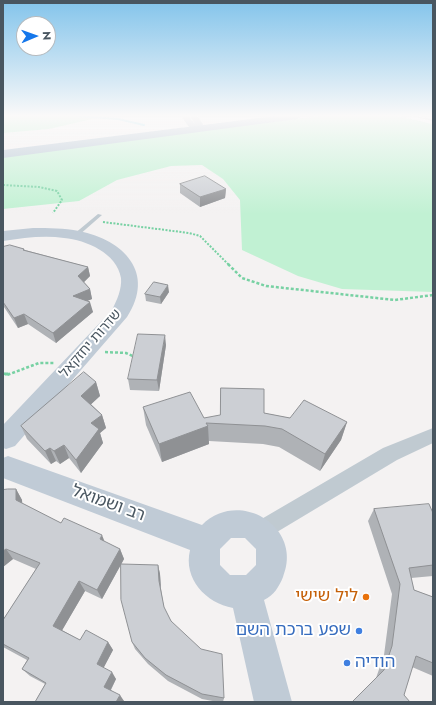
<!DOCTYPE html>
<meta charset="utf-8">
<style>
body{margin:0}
#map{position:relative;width:436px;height:705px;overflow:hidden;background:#f4f2f2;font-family:Jost,sans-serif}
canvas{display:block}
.frame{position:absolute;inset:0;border:4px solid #495660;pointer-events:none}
.north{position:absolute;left:16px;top:16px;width:40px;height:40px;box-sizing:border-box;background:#fff;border:1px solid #b6bbbf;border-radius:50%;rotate:88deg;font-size:11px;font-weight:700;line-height:16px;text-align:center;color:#495660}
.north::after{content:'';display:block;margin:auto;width:14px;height:18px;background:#1577eb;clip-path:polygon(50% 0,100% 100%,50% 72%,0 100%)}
</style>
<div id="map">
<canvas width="436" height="705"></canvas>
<div class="frame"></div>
<div class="north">N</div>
</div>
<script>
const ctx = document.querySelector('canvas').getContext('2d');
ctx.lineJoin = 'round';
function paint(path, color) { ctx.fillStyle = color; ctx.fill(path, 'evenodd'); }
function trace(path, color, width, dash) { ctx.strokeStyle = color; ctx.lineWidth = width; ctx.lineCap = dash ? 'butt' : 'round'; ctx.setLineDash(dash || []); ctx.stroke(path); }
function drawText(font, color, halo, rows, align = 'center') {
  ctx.font = font + ' Jost,"Noto Sans Hebrew",sans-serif'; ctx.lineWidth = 4; ctx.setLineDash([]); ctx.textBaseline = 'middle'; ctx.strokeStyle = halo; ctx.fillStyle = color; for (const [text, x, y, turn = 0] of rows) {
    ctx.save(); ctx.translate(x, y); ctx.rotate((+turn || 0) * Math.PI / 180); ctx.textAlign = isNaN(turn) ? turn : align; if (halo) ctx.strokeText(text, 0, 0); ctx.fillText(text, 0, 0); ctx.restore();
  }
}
const green = new Path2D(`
 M3,116h102l-56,13 -46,4z
 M320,116h77l36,8v168l-91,-3 -44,-13 -56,-26 -2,-50 -17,-21 -21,-14 -31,1 -54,14 -38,21 -76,8v-52l156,-22z`);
const stream = new Path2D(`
 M77,116l41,3 26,6`);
const pathFar2 = new Path2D(`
 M3,185l36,2 18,4 5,9 -9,13
 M103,222l86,11 11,3 29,29`);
const pathFar1 = new Path2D(`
 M228,264l14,14 24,8 129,14 38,-5
 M105,352l21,1 9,4
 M3,373l4,2 32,-12h15`);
const path = new Path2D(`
 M5,374h4`);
const lane = new Path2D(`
 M411,116h5l17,3v2z
 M98,214l4,1 -24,21h-4v-2z`);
const street = new Path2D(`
 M181,116h7l7,8 -5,-8h7l6,8 -1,4 -4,2 -9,-3z
 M433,428v15l-36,17 -130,78 -7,3 -7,-3 -3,-7 3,-7 130,-76z`);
const secondary = new Path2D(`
 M33,228c16,0 31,0 46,3 45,9 77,42 48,86l-112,129 -9,3 -3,-1v-23l109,-115c5,-10 10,-21 9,-32 -4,-25 -35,-38 -57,-40 -20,-3 -41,0 -61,3v-10z
 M8,456l194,69c37,-37 102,2 81,52 -4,10 -9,18 -19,23l28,102h-38l-21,-94c-27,-5 -50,-29 -43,-58l-187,-72v-20zM231,538h14l11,11v16l-10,10h-16l-10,-10v-16z`);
const primary = new Path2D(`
 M275,116h27l-5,3 -294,39v-8z`);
const wall = new Path2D(`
 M180,184l46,5 -1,9 -25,9 -20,-14z
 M3,247l21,2 1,1 63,17 2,9 -6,6 6,7 2,10 -5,2 6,11 -37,31 -28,-19 -10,4 -14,-21h-1z
 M169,292l-8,12 -15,-3 -1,-7z
 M166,345l-7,46 -29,-1 -2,-11z
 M96,382l4,14 -9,8 11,11 4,13 -6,5 3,10 -22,30 -12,-15 -9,6 -4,-3 -5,3 -24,-25 -6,-13z
 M143,407l61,11 60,-5 26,5 57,4 -6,18 -21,31 -41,-24 -16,-3 -54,-3v3l-47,18 -16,-37z
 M16,489l6,11v4l39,19 59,26 4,10 -22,40 -17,-8 -23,39 18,10 28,2 5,8 -10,18 13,11 -5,11 13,11v1h-89l10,-18 -15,-8 -8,-7 5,-9 -24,-13v-27l33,-51 -23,-10 -10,8v-77z
 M374,509l59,4v63l-22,2 3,12 19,7v79l-21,-9 -8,28 -28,-17 8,-23 8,-61 -24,-73z
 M158,565l2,9 1,15 3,19 7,13 53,77 -1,4h-5l-16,-3 -34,-18 -20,-17 -13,-15 -3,-7z`);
const shadedWall = new Path2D(`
 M226,189l-1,9 -25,9v-10z
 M88,267l2,9 -10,10 -2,-10z
 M168,285l1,7 -8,12 -1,-7z
 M90,289l2,10 -17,7 -2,-10z
 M90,302l3,10 -37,31 -3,-10z
 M24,314l4,10 -10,4 -4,-10z
 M165,335l1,10 -7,46 -2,-11z
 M96,382l4,14 -14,13 -5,-13z
 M102,415l4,13 -6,5 3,10 -22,30 -5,-13 15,-37z
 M347,422l-6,18 -21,31 5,-17z
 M208,426l1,18 -47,18 -3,-18z
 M64,445l5,13 -9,6 -6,-13z
 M50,448l6,13 -5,3 -6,-13z
 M16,489l6,11 1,12 -7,-12z
 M102,535l4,10 -6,-6z
 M6,549l7,10 -10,8v-16z
 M120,549l4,10 -22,40 -5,-9z
 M158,565l2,9 1,15 -2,-8z
 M79,581l6,10 -25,43 -7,-8z
 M108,642l5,8 -11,21 -5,-7z
 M112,672l4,7 -7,14 -5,-6z
 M120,695l4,6v1h-8z`);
const building = new Path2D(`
 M205,176l21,13 -26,8 -20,-13z
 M10,245l14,4 -1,1 65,17 -10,9 12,13 -17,7 17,6 -37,31 -29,-19 -10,4 -11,-16v-55z
 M154,282l14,3 -8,12 -15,-3z
 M138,334l27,1 -8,45 -29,-1z
 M84,372l12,10 -15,14 21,19 -11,8 8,6 -23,31 -12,-15 -10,6 -4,-3 -5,3 -24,-25z
 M221,388l43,1v24l26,5 14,-18 43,22 -22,32 -43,-25 -17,-3 -59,-3 2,3 -49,18 -16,-37 47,-15 14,26 16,-3z
 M8,489h8v11l45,23 3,-5 38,17 -2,4 20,10 -23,41 -18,-9 -26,45 27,14 6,-10 22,12 -11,22 15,8 -8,15 16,8 -4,7h-81l11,-19 -24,-14 7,-11 -26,-14v-24l37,-57 -34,-14 -3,2v-61z
 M429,504l4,9v52l-24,3 5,22 19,7v66l-17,-7 -12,39 6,7h-58l32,-32 8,-24 8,-62 -26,-75z
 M121,564l37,1 1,16 5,26 7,14 30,28 21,5 2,44 -22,-4 -36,-19 -21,-17 -13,-16 -11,-42z`);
const markers = [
 [366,597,4,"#e8710a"],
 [359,631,4,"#3f7fe0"],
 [347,663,4,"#3f7fe0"]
];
const streetNames = [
 ["שדרות יחזקאל",91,344,-49]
];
const nearStreetnames = [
 ["רב ושמואל",108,504,20]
];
const nearFoodnames = [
 ["ליל שישי",358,597]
];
const nearShopnames = [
 ["שפע ברכת השם",351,631],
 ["הודיה",355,663,"left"]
];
paint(green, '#c1f1d3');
trace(stream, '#8dddef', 2);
trace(pathFar2, '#77d1a3', 2, [2, 1.5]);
trace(pathFar1, '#77d1a3', 2.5, [3, 2]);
trace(path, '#77d1a3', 3, [3.5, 2.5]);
paint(lane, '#c0cad1');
paint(street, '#c0cad1');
paint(secondary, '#c0cbd6');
paint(primary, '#b1c2d1');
paint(wall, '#afb2b6');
paint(shadedWall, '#8f9194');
paint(building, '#cccfd4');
trace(building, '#8f9194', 1);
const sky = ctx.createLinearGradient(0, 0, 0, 214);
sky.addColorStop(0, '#83c4eb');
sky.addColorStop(0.54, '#faf9f9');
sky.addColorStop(1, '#faf9f900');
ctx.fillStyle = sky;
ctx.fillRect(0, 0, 436, 214);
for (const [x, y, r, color] of markers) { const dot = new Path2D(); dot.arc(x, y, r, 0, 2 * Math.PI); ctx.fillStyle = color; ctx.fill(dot); trace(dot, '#fff', 1.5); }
drawText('14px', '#495660', '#fff', streetNames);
drawText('17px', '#495660', '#fff', nearStreetnames);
drawText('17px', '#c56008', '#fff', nearFoodnames, 'right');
drawText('17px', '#366cbe', '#fff', nearShopnames, 'right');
</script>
